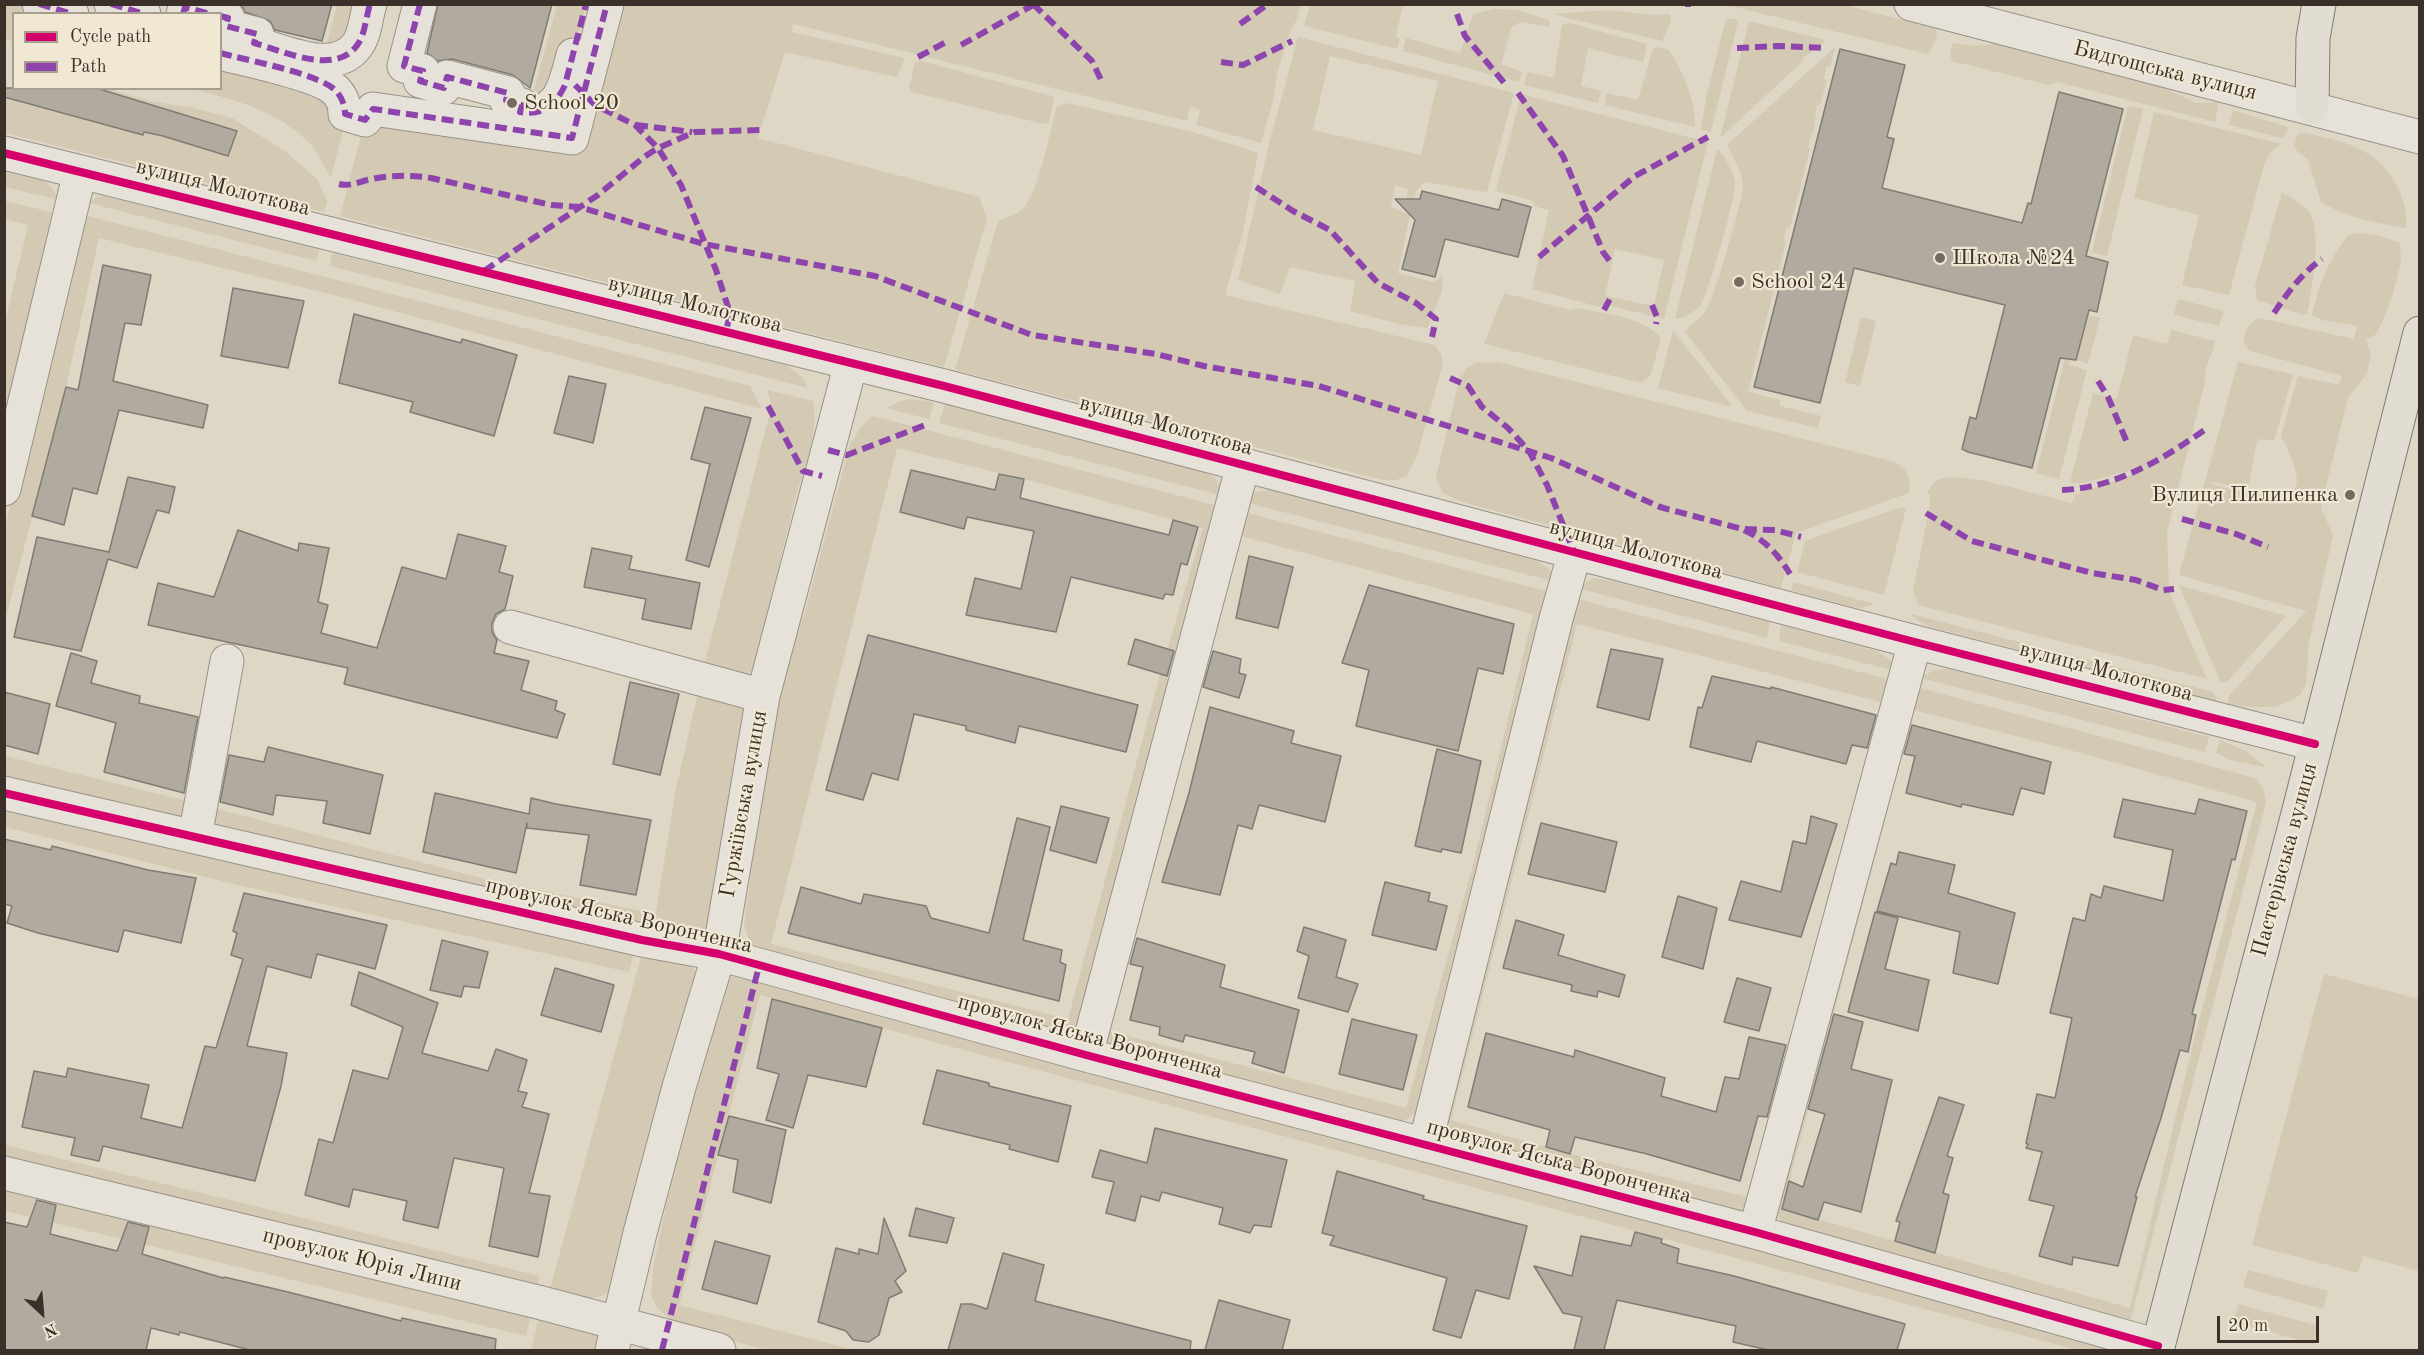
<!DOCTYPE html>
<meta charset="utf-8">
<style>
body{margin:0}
#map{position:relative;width:2424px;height:1355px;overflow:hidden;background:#ded7c6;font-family:"Old Standard TT",serif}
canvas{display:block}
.frame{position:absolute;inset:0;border:6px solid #3b3029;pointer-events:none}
.legend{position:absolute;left:12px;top:12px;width:210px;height:78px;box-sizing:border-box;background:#f0e8d3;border:2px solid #a89e8f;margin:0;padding:8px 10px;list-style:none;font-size:18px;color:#3b3029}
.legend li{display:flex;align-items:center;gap:12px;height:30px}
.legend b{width:30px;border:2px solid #a89e8f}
.north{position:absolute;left:12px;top:1283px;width:60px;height:60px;-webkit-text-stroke:4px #f0e8d3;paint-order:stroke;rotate:154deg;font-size:16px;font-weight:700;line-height:24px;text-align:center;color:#3b3029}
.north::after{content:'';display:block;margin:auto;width:21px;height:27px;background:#3b3029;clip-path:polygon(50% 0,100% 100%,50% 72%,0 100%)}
.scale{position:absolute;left:2217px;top:1316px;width:102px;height:27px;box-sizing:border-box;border:3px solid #3b3029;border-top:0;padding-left:8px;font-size:18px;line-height:21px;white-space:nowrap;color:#3b3029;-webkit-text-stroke:4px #f0e8d3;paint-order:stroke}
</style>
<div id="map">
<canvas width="2424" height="1355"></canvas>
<div class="frame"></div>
<ul class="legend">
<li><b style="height:8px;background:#d6006c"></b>Cycle path</li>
<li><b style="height:8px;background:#8e44ad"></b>Path</li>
</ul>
<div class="north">N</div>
<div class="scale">20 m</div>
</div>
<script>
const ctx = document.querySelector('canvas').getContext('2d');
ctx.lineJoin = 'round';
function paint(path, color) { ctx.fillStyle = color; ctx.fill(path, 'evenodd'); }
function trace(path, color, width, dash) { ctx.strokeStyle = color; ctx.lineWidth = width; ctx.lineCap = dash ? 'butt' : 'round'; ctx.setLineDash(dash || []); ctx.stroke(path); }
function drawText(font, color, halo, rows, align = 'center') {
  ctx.font = font + ' "Old Standard TT",serif'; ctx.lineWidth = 4.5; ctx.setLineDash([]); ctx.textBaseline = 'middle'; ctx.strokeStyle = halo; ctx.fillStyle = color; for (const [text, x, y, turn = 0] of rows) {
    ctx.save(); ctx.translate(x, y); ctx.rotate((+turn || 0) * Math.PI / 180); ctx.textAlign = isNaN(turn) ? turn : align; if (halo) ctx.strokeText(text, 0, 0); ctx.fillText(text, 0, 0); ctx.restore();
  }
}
const green = new Path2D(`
 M5,5h34l33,8 -58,1 -1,28 -8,-4z
 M337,5h33l-19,47 -26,-1z
 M557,5h29l-21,80 -37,28z
 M607,5h694l-5,16 -7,13 -12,40 -4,27 -12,42 -65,-18 4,-15 -10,-4 -3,15 -394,-97 -1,8 113,26 -8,19 -112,-25 -27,86 221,59 8,21 -43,149 -604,-151 25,-96 207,18z
 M1310,5h93l-7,31 4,2 -3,11 -93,-23z
 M1727,5h117l91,23 2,10 -9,16z
 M1494,9l23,1 32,10v7l-28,-5 -9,4 -11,38 21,8 -3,10 -116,-31 3,-13 54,15 13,-39z
 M1608,10l46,5 16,-1 1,6 -9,21 -110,-27z
 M1726,19h8l4,3 -27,110 -10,-3 6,-36z
 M1749,21l77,19 -13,11 -10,6 -1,5 -82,76z
 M1569,23l78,21 -4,18 -55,-14 -7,38 20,5 -3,12 -74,-18 4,-13 26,6 8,-53z
 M1298,37l216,56 -27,99 -62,-10 -9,9 -2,10 -8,-1 2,-11 -13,-3 -4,21 19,8 -12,58 35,9 6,-3 1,-4 3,1 -1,15 -15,37 -28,-4 -49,-13 5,-30 -65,-14 -10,27 -42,-14 31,-136zM1330,56l108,25 -17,74 -108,-25z
 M1952,43l22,3 27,-3 154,41 41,19 23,-1 -4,20 -158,-40 -8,3 -97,-24 -2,-7z
 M1657,47l12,3c14,21 27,52 26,77l-90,-22 2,-12 31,7 15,-51z
 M1835,47l-5,20 -3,-1 -3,13 3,1 -7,25h-3l-4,29h-2l-3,13 2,1 -20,80 -3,-1 -4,14 3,1 -38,150 32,8v6l41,10 -3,12 -71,-17 -62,-79c6,-9 16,-13 22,-23 7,-11 37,-113 36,-125 -2,-14 -10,-27 -16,-39z
 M221,53l93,25 31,46 -14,54c-8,-13 -14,-29 -26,-39 -30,-29 -73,-40 -113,-50l28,-1z
 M921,61l131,35 2,5 -5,21 -5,2 -133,-32 -2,-4 6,-25z
 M25,89l-4,14 15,4 5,-18h67l42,12 43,7 39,10 54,34 31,27 10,22 -3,11 -319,-79v-35l15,3zM99,91l16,4 -8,30 -16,-4zM152,106l-8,29 -16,-5zM153,106l17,5 -8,26 -17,-4zM188,115l15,5 -8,26 -15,-5zM220,125l17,6 -9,25 -17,-6z
 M1521,94l187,48 -44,177 -60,-15 -4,3 -68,-18 17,-79 -15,-4 -1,-5 -37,-10zM1615,249l49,11 -10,46 -49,-10z
 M1067,103l126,29 65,21 -15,78 -18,64 210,50 6,9 2,10 -26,92 -10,20 -11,4h-13l-428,-110 43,-149c9,-4 22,-7 28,-16 16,-26 22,-69 31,-98z
 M2128,106l15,3 -36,147 -15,-4z
 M2233,110l52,16 4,3 -7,9 -53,-13z
 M2154,112l127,32 -11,9 -6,12 -35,130 -47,-10 17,-70 -65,-17z
 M2301,132c41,9 76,14 97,56 6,14 9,24 8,40 -32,-5 -57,-10 -85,-26l-13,-42 -14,-12 2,-11z
 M1717,149c8,6 16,23 18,32 2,13 -28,117 -35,125 -7,7 -16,12 -25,13z
 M5,169c24,5 43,6 54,31l-54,-13z
 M2282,192c7,5 22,12 27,20 13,20 3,72 0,94l-2,7 -4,2 -46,-15 -2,-14z
 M104,196l215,53 -3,12 -227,-58 8,-6z
 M5,201l51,12 -51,217v-108l23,-97 -23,-6z
 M80,214l670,172 12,23 -436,-116 -227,-55 -33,149 -61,234v-94z
 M2358,233l20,2 22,8 1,19 -9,35 -12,30 -5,8 -9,4 5,16 -4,18 -19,25 -27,109 12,29 -24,106 -3,43 -7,11 -23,11h-27l-21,-3 1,-8 77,-85 -127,-36 59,-213 55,12 -19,67 -13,-2 -4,2 -9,47 -37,-6 -1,2 59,14 10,-2 7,2c4,-4 10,-9 11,-16 1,-10 -11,-37 -16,-46l17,-60 41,9 3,-9 -92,-25 -7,-8c3,-12 4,-20 16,-25l95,21 3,-13 -35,-6 -10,-5c9,-37 14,-49 36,-80z
 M332,253l453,112 17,12 6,11 -478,-122z
 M1504,293l66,17 7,-2c27,6 66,8 84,30l-10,36 -9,9 -158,-39z
 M2178,299l46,12 -5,15 -45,-11z
 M2078,307l5,1 -14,57 18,5 -28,109 -23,-6z
 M2088,315l12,3 -12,46 -12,-4z
 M1861,317l15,4 -16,65 -15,-4z
 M1673,330l60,77 -75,-19z
 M2171,330l44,11c-2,15 -12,26 -10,41l-38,150 2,60 38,87 -289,-74 -5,-15 17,-85v-11l-3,-1c4,-6 6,-11 13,-14 23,-9 104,18 132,24l3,-8 63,-23 -7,-2 -52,14 -9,-2 23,-89 24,6 16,-64 34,9z
 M1498,362l397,100c12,6 17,17 14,31l-113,40 -15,55 -322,-87 -17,-9 -6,-15 24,-101 3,-1 3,-7 10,-5z
 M767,390l46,11c6,36 -9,64 -18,99 -14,57 -28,114 -42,170l-10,7 -41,-4 70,-268z
 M910,399l24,3 -5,17 -43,-11 14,-7z
 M945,404l260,67c11,7 17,13 19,25l-285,-73z
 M873,416l349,91 -147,529 -311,-81 -14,-13 -6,-17 28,-210 14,-64 18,-35 46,-172 12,-18zM897,448l127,31 179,49 -44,150 -91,341 -297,-75z
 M1275,489l263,72 12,9 6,12 -312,-80 12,-10z
 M1901,507l5,1 -22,87 -87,-23 8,-31z
 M1240,511l313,82 -136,519 -16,11 -291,-76 -8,-9zM1241,536l292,78 -59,247 -68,247 -297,-77z
 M1593,578l15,2 162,42 -3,16 -190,-50z
 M1793,582l82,22 -14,4 -8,-1 -62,-17z
 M2179,585l107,31 -60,67h-5z
 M1573,598l322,83 -146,532 -12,1 -297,-77zM1577,624l304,78 -134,495 -177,-43 -119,-34z
 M1911,614l302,78 4,9 -289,-75 -13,-7z
 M1781,625l96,26 15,10 3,10 -116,-30z
 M1948,669l261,68 -4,15 -284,-74 13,-8z
 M1916,687l339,91 8,9 3,15 -137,524 -336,-97 -13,-9 -5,-10zM1914,710l145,37 198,55 -61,229 -66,277 -348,-99z
 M699,688l46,20 -35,221 -11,8 -52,-4 9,-21 20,-123z
 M2220,740l26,11 19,15 -1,1 -34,-7 -14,-7z
 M5,756l186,46 -11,20 -175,-41z
 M4,804l328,83 303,62 -6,23 -391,-87 -233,-58z
 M210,807l279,73 157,32 -5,21 -432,-105z
 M643,950c23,5 47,4 55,28l-85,310c-16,18 -43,7 -64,4z
 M742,973l1379,372 -3,5h-41l-1317,-355 -81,310 176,45h-88l-87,-23 -23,-19 -6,-13 2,-26 30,-146 40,-137 10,-10z
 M2324,974l95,25v272l-56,-15 -5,17 -106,-28z
 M5,1145l535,131 -5,15 -530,-129z
 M5,1185l526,130 -5,21 -521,-125z
 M2248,1270l80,21 -5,18 -80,-22z
 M2238,1304l80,22 -5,18 -80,-22z
 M539,1317l53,13 7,6 1,14h-69z`);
const building = new Path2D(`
 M241,4h91l-10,37 -47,-11 -5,-9 -25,-9z
 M438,4h114l-22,84 -17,-13 -61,-16 -14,2 -11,-8z
 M1840,49l65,16 -18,72 7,2 -12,49 140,35 6,-20 3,1 28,-112 64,17 -37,147 22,6 -11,50 -8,-2 -13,50 -16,-2 -28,110 -64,-16 -6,-3 8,-32 6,2 29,-114 -151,-37 -34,135 -66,-16z
 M5,88h91l141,43 -9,25 -65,-20 -19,-4 -1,3 -139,-38z
 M1422,191l77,19 3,-11 29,8 -13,50 -73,-18 -10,38 -33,-8 13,-49 -20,-21h25z
 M103,265l48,10 -10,50 -16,-2 -12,58 95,24 -5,23 -84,-18 -22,84 -24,-6 -9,37 -32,-9 34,-129 12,3z
 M233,288l71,13 -16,67 -67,-12z
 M354,314l107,29 1,-4 55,16 -23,81 -84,-24 3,-10 -74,-19z
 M569,376l37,8 -13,59 -39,-10z
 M705,407l46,11 -42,149 -23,-7 24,-96 -19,-5z
 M911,470l84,20 4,-16 25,5 -4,19 149,37 4,-15 25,7 -11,38 -6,-2 -8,32 -8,-1 -2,5 -92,-22 -15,55 -90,-17 9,-37 46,11 13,-58 -67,-14 -3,12 -64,-17z
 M128,477l47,10 -6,26 -12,-3 -20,58 -29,-9 -27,92 -67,-14 23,-100 72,15z
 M238,530l60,21 1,-8 30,5 -11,54 10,3 -7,28 56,15 25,-81 44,12 12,-45 48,12 -7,26 14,4 -8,33 -9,5 -4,9v9l5,8 -3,13 35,8 -8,29 36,11 -2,9 10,4 -8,24 -213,-54 4,-16 -200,-43 10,-42 56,14z
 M592,548l40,8 -3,13 71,14 -9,46 -49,-10 4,-20 -62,-12z
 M1249,556l44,11 -15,61 -42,-10z
 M1369,585l145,39 -11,50 -25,-6 -20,83 -102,-25 13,-56 -27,-7z
 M868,635l270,70 -12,47 -107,-26 -4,17 -49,-13v-4l-52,-12 -16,66 -26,-7 -9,27 -37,-10z
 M1135,639l39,12 -7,25 -39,-12z
 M1611,649l52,10 -14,61 -52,-13z
 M1213,651l28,8 -2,14 7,2 -7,23 -36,-11z
 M71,653l26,8 -6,22 49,13 -1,7 59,14 -14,76 -80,-21 12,-49 -60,-17z
 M1712,676l59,13v-2l105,28 -9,33 -15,-3 -6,19 -89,-23 -6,21 -61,-15 8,-40 4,1z
 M630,682l49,12 -19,81 -47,-11z
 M4,692l46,12 -12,50 -34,-9z
 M1210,707l84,24 -3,12 50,13 -16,66 -66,-17 -7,24 -14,-4 -18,70 -58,-13 27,-89z
 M1912,725l139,37 -7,32 -23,-6 -8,27 -51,-11 -1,3 -55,-14 9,-37 -11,-2z
 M268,747l115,28 -13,59 -47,-11 4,-22 -51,-6 -3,20 -53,-13 9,-47 35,7z
 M1437,749l44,12 -20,92 -19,-4 -1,3 -26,-6z
 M435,793l94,21 2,-16 25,6 95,16 -15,75 -56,-10 9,-50 -62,-7v-5l-11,50 -93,-21z
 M2123,799l72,15 4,-15 48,12 -12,49 -3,-1 -40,155 4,1 -8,37 -8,-2 -19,68 -26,79h2l-19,69 -45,-9 -1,8 -33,-9 15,-50 -25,-6 13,-48 -16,-4 2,-4 -2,-1 11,-49 18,4 17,-80 -22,-5 23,-95 12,3 6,-27 10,4 3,-12 59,15 10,-51 -59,-13z
 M1061,806l48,12 -13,45 -46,-13z
 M1811,816l26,8 -36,113 -72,-17 12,-39 40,11 12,-51 13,3z
 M1017,818l33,9 -27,113 39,10 -2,12 6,3 -7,36 -271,-68 13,-46 60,17 3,-10 62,12 5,12 58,15z
 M1541,823l76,19 -12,50 -77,-18z
 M4,839l47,11 1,-4 96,24 48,8 -15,65 -57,-13 -6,22 -80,-19 -31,-10 5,-17 -8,-2z
 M1899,852l56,13 -7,28 67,20 -17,71 -45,-11 7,-41 -83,-21 14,-48 5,2z
 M1385,882l45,11 -2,8 19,5 -11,44 -64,-15z
 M244,893l143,32 -12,44 -58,-15 -6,24 -44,-12 -20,80 40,7 -6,33 -26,95 -152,-35 -4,15 -28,-6 4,-17 -53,-11 12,-56 32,6 2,-9 81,17 -8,33 41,10 23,-82 11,2 27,-89 -12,-4 6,-22 -4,-2z
 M1678,896l39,12 -14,61 -41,-12z
 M1875,912l23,6 -13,51 44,11 -11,51 -70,-19z
 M1516,920l48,15 -6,20 67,20 -6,22 -21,-6 -1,6 -26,-6 1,-6 -69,-17z
 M1304,927l42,13 -10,37 22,7 -10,28 -50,-14 11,-42 -12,-5z
 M1137,938l88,27 -5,22 79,23 -15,63 -32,-10 3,-11 -70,-17 -2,7 -24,-7 1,-8 -30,-7 13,-53 -13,-3z
 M442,940l46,12 -9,36 -15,-2 -3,11 -31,-7z
 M555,968l59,17 -13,47 -60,-17z
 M359,972l79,31 -16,50 66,18 8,-22 31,11 -9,31 9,2 -5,14 27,7 -20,79 21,3 -12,61 -49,-11 15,-78 -50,-10 -16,70 -35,-8 4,-19 -54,-12 -4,18 -44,-12 14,-56 14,4 20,-73 35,9 15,-52 -52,-22z
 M1737,978l34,10 -12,43 -35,-9z
 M772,999l110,29 -16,59 -58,-12 -15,53 -27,-8 13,-46 -22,-6z
 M1834,1014l29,8 -12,47 41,11 -31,132 -37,-10 -6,18 -36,-11 7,-28 14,6 22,-73 -17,-5z
 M1352,1019l65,16 -14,55 -64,-16z
 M1486,1033l88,24 1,-7 90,28 -4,18 55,16 9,-35 14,2 10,-42 37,8 -19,72 -9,-1 -18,65 -93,-27 -72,-17 -5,17 -24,-7 4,-17 -82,-23z
 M937,1070l52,13v3l82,20 -13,56 -49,-13 1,-4 -87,-21z
 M1939,1097l25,8 -17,51 6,2 -10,35 6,2 -14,58 -40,-12 5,-19 -4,-1z
 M729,1116l57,14 -15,73 -38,-11 5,-32 -20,-5z
 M1155,1128l132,32 -16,67 -17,-2 -4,8 -31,-9 4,-16 -61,-16 -3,9 -18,-5 -6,25 -29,-8 8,-31 -22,-5 8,-27 47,13z
 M1337,1171l87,25 -1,3 104,27 -18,73 -33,-9 -15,48 -28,-8 14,-52 -117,-33 4,-9 -12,-3z
 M37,1200l19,5 -6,29 67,17 11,-29 21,5 -7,27 81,24 1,-1 64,15 113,29 1,-3 94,21 -1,11h-245l-70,-18 -1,3 -28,-7 -5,22h-142v-128l23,5z
 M916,1208l38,10 -7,25 -38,-7z
 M884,1218l22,53 -11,10 7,11 -13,6 -10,37 -10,7 -16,-2 -7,-9 -28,-9 18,-74 23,6v-5l19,5z
 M1635,1232l27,7 -1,4 18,6 -2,14 57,13 171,48 -8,26h-129l-35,-8 3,-16 -119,-26 -13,50h-30l8,-33 -19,-4 -29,-47 38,10 9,-40 50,10z
 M715,1241l55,15 -13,48 -55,-15z
 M1003,1253l41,12 -9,36 156,40 -1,9h-242l13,-46h11l15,5z
 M1219,1300l71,20 -8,30h-77z`);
const minor = new Path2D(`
 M39,4l33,10
 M111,4l33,10
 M420,4l-16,62 19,5 -3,10 24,7 3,-11 61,16 -2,7 16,5 -2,7c40,6 45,-27 53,-57
 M1911,4l509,133
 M183,14l2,-7 25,7
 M220,16l8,2 -2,8 31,8 -3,9c30,8 82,34 104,1 7,-10 8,-27 12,-40
 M220,53c26,7 95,20 114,36 7,6 11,16 11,25l20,6 8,-11 199,29 35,-134
 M4,153l940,233 971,256 400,102
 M4,489l76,-317
 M510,627l253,69
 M4,793l638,147 77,14 367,101 669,177 403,114
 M195,837l32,-176
 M1086,1055l157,-590
 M1425,1145l131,-526 19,-67
 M4,1173l534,129 181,48
 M1755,1232l160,-590
 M612,1350l28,-117 39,-146 40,-133 44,-258 88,-333`);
const major = new Path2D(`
 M2312,108l1,-70 6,-34
 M2157,1350l141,-536 122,-481`);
const quiet = new Path2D(`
 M39,4l33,10
 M111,4l33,10
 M420,4l-16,62 19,5 -3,10 24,7 3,-11 61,16 -2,7 16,5 -2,7c23,4 36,-7 45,-27l21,-81
 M1033,4l59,57 10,21
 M1688,4v3
 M183,14l2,-7 25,7
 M1457,14l8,22 41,49
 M220,16l8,2 -2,8 31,8 -3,9c30,8 82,34 104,1 7,-10 8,-27 12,-40
 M1240,24l28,-20
 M961,45l74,-41
 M1737,48l41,-2 47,2
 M220,53c26,7 95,20 114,36 7,6 11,16 11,25l20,6 8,-11 199,29 35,-134
 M918,57l30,-16
 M1221,62l22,3 49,-24
 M575,85l20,20 40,20 23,23 23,37 35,85 14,43 -4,19
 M1518,93l45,63 40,96 9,12
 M636,125l56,7
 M339,184c12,3 21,-3 33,-5 20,-4 40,-4 59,-1l120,27 28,2 125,37 171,32 157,59 124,19 48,12 115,20 232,72 109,49 82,22 33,1 26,7
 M1256,187l37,24 37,19 48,53 38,20 20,16 -4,18
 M1539,257l96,-81 73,-39
 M484,271l114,-76 46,-38 14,-9 37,-16 65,-2
 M1652,305l5,12 -1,7
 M1604,310l7,-13
 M2274,313c14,-21 27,-39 48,-54
 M1450,378l18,8 14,21 26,21 21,23 18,34 27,67
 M2098,381l10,16 20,48
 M768,406l35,65 19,5
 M828,450l19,5 81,-31
 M2062,490c54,-2 101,-31 144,-61
 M1926,513l46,28 120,32 44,7 27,10 11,-1
 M2182,519l54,15 32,13
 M1744,530c21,10 34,24 46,44
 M662,1350l97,-384`);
const cycleway = new Path2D(`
 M4,153l940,233 971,256 400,102
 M4,793l638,147 77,14 367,101 669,177 403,114`);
const markers = [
 [512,103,6,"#746a60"],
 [1940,258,6,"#746a60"],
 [1739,282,6,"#746a60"],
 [2350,495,6,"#746a60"]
];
const streetNames = [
 ["Бидгощська вулиця",2165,71,14],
 ["вулиця Молоткова",223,188,14],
 ["вулиця Молоткова",695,305,14],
 ["вулиця Молоткова",1166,426,15],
 ["вулиця Молоткова",1636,550,15],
 ["вулиця Молоткова",2106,672,15],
 ["Гуржіївська вулиця",744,804,-80],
 ["Пастерівська вулиця",2285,860,-75],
 ["провулок Яська Воронченка",619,916,13],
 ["провулок Яська Воронченка",1090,1037,15],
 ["провулок Яська Воронченка",1559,1162,15],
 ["провулок Юрія Липи",362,1260,14]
];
const poiNames = [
 ["School 20",524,103],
 ["Школа №24",1952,258],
 ["School 24",1751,282],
 ["Вулиця Пилипенка",2338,495,"right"]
];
paint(green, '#d4c9b2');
paint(building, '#b0aa9f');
trace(building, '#817c73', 1.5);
trace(minor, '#989288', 35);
trace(major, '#817c73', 35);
trace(minor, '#e6e2d9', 33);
trace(major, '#e1ddd3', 33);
trace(quiet, '#8e44ad', 6, [12, 6]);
trace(cycleway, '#d6006c', 8);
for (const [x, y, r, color] of markers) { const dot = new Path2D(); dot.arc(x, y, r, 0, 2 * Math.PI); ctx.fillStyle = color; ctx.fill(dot); trace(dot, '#f0e8d3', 2); }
drawText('22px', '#3b3029', '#f0e8d3', streetNames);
drawText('22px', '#3b3029', '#f0e8d3', poiNames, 'left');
</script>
